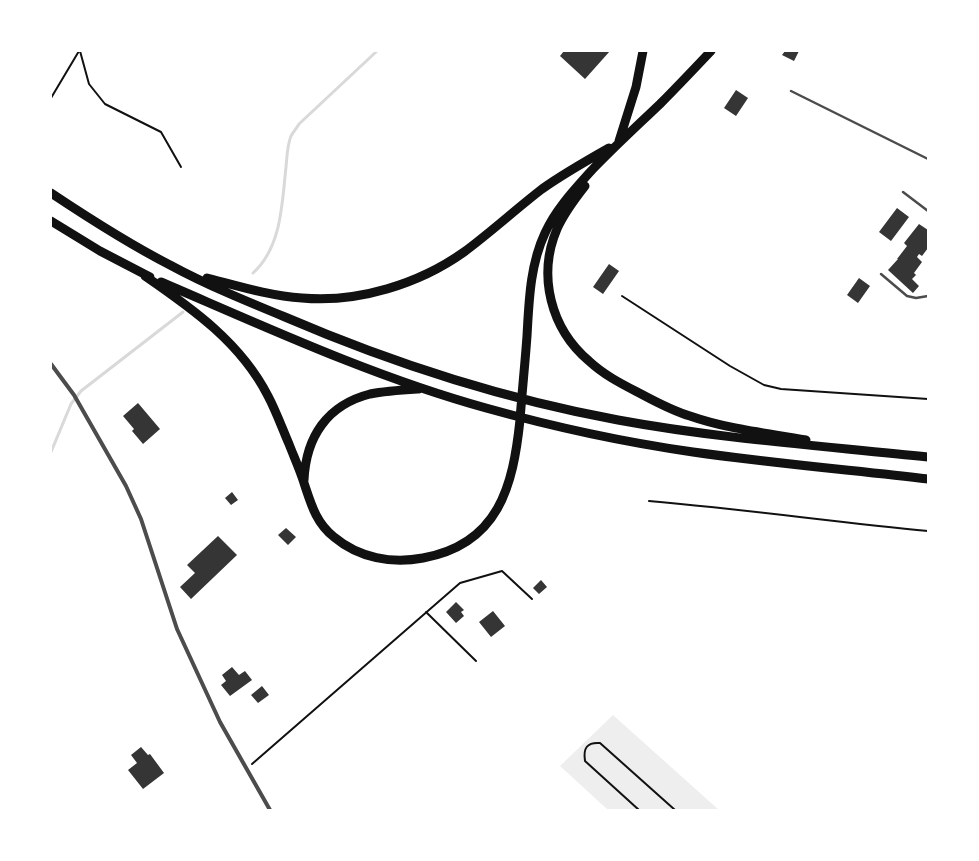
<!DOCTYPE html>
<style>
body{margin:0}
#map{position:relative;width:979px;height:861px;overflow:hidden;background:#fff;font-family:Jost,sans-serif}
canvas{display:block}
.frame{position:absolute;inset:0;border:52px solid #fff;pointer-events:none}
</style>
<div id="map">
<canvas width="979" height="861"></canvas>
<div class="frame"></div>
</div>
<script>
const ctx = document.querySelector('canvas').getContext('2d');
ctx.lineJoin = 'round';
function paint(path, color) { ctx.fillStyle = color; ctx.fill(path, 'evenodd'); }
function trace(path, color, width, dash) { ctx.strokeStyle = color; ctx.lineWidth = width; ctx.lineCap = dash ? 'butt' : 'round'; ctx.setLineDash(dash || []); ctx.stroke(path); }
const green = new Path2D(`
 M613,715l106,95h-111l-48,-44z`);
const stream = new Path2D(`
 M253,273c29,-26 29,-71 33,-106 1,-10 1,-21 5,-31 2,-4 6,-8 8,-12l78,-73
 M51,452l20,-48 10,-13 102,-79`);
const building = new Path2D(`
 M564,51h46l-25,28 -25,-23z
 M785,51h14l-5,10 -12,-6z
 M736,90l12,8 -12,18 -12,-8z
 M897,208l12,9 -18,24 -12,-9z
 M919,224l9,6v18l-6,8 -3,-2 -2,3 5,5 -8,11 2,2 -4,4 7,7 -6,7 -25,-23 10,-11h-1l10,-13 -3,-3z
 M609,264l10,7 -16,23 -10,-7z
 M859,278l11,8 -12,17 -11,-8z
 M138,403l22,26 -17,15 -11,-13 2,-2 -11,-13z
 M232,492l6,8 -7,5 -6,-7z
 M286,528l10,9 -8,8 -10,-10z
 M218,536l19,19 -46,44 -11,-12 15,-14 -8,-8z
 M541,580l6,7 -8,7 -6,-6z
 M456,602l8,8 -3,2 3,4 -8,7 -10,-11z
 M493,611l12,15 -14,11 -12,-15z
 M232,667l7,8 6,-4 7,9 -22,16 -9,-11 5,-4 -4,-6z
 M262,686l7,9 -11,8 -7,-8z
 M141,747l7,8 2,-1 14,19 -21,16 -15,-19 9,-7 -6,-8z`);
const path = new Path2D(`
 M80,51l9,33 16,20 56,28 20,35
 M51,98l28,-47
 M622,296l108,70 34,19 17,4 147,10
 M649,501c93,8 186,21 279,30
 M426,612l50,49
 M252,764l208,-181 42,-12 30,28
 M639,810l-54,-49c-2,-13 2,-19 15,-18l75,67`);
const service = new Path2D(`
 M791,91l137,68
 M903,192l25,19
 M881,274l26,22 9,2 12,-2`);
const minor = new Path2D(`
 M51,364l23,31 52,91 15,33 36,110 43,93 50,88`);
const motorway = new Path2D(`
 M619,141l17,-54 7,-36
 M585,186c-11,14 -21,27 -28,43 -20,47 -6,100 32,132 16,15 35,24 54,34 15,8 30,16 47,21 37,13 77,17 116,24
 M51,193c39,26 78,51 119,72 37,20 76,36 115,52 107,46 219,82 333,103 103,19 207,26 310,37
 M51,221l49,30 50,26
 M145,276c48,33 96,67 123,120 8,15 14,32 21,48 5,13 11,26 15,39 7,21 12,40 30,54 25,21 58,27 89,21 76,-14 90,-72 97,-138 2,-28 5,-56 7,-84 2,-35 3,-71 18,-103 11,-24 29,-43 47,-63 22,-23 45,-44 68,-66 17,-17 34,-35 51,-53
 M207,278c31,8 63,18 95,20 56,5 117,-14 162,-46 27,-20 52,-43 78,-63 21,-15 44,-28 67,-41
 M161,282c107,46 213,95 325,126 68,19 137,34 207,44 78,11 157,18 235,27
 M304,480c2,-43 23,-75 66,-86 16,-3 33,-4 49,-5`);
paint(green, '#eee');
trace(stream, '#d9d9d9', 3);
paint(building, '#353535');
trace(path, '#111', 2);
trace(service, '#4c4c4c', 2.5);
trace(minor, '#4c4c4c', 4);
trace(motorway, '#111', 9);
</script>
